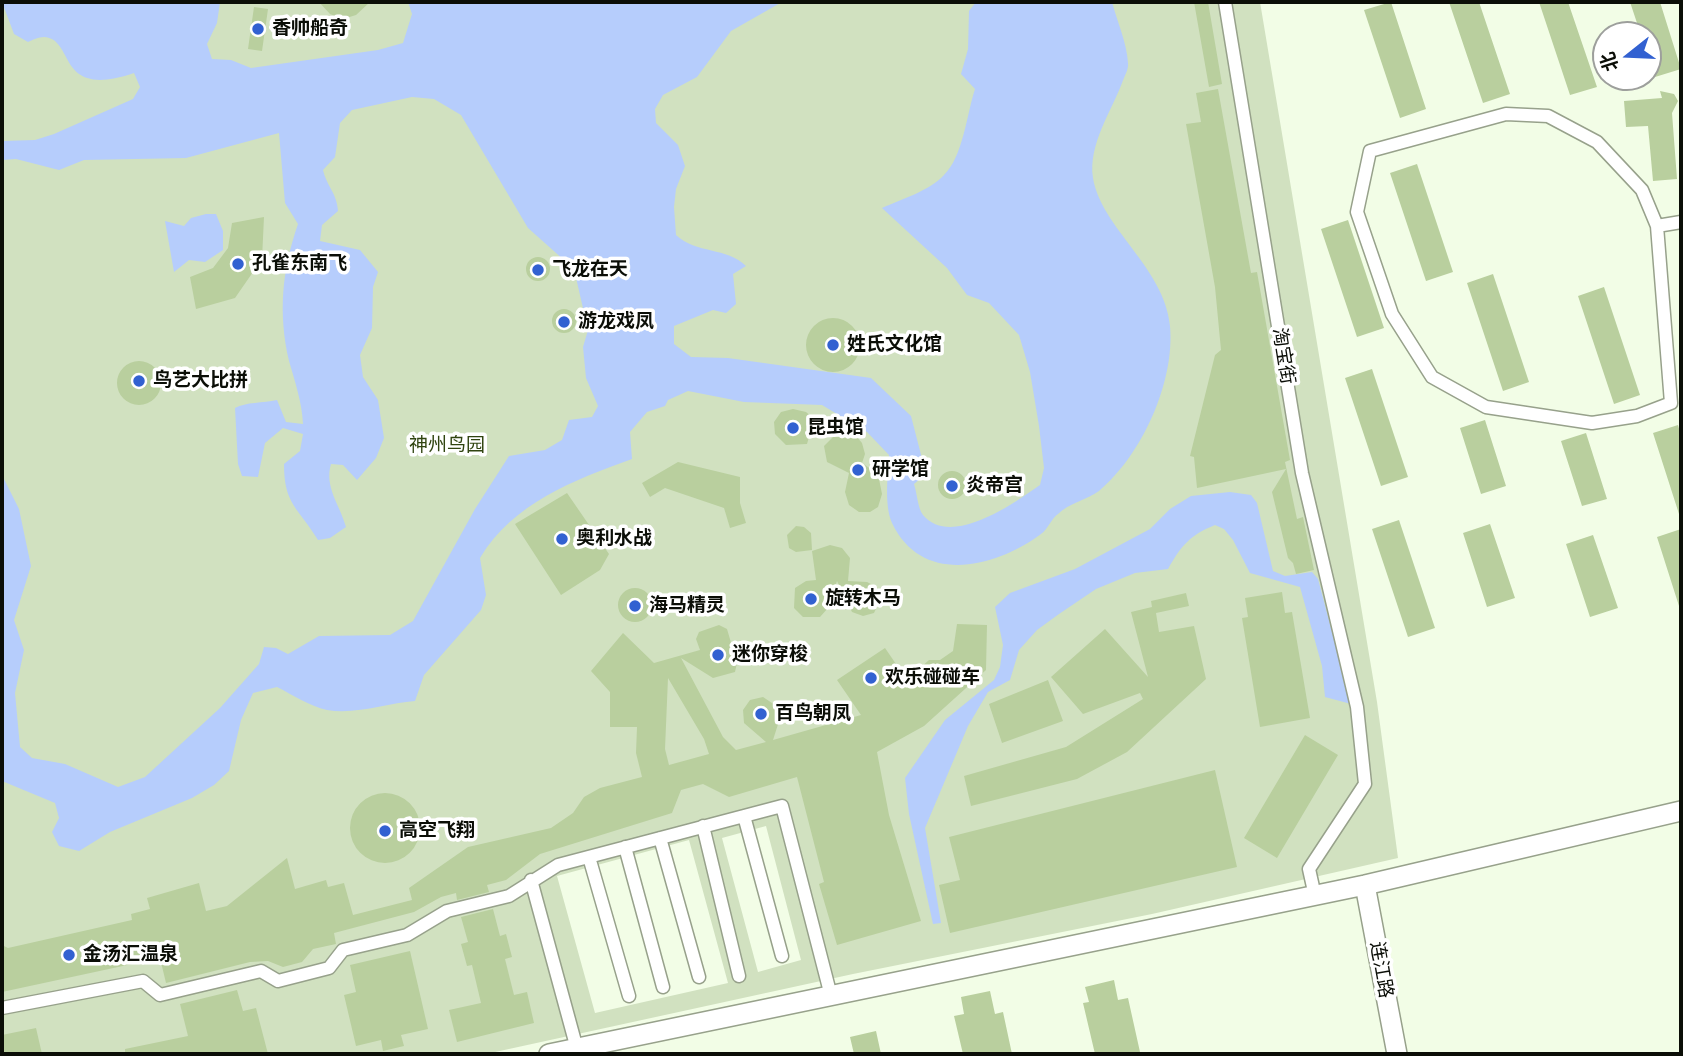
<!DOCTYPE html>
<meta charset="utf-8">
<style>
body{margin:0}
#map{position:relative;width:1683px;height:1056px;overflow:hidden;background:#f2fde6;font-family:"Noto Sans","Noto Sans SC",sans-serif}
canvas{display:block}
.frame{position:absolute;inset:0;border:4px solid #0b0e07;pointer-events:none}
.north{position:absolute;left:1592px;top:21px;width:70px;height:70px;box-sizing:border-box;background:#fff;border:2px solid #9d9f9c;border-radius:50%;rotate:252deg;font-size:19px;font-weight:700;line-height:28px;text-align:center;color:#0b0e07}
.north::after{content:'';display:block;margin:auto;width:24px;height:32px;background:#3261d1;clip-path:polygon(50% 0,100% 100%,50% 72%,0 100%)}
</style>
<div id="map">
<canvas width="1683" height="1056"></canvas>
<div class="frame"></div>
<div class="north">北</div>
</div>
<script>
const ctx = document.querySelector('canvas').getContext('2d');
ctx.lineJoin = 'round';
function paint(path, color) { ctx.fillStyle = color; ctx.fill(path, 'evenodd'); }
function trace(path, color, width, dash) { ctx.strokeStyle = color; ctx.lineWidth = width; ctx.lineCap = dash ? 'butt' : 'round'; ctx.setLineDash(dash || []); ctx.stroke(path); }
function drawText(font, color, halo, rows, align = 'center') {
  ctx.font = font + ' "Noto Sans","Noto Sans SC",sans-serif'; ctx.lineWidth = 7; ctx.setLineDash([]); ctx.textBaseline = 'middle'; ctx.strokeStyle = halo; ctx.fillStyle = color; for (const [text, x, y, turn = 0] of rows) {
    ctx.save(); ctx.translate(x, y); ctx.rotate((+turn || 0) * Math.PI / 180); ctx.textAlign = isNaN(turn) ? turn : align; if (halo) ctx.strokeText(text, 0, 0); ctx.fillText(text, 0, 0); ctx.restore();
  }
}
const green = new Path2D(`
 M2,2h1258l117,700 21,156 -246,56 -299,60 -367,80h-484zM766,826l35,134 -43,12 -36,-134zM689,840l39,143 -133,30 -38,-137z`);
const water = new Path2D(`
 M2,2h218l-3,21 -10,21 5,15 19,1 20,8 127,-18 25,-7 9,-29 -4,-12h374l-51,29 -34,46 -34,18 -8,14 1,14 22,22 7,21 -9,23 -2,18 2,28c20,19 51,12 70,31l-13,8 3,30 -10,9 -13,-3 -39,16v18l17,13 37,1 143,20 40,38 15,58 -12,10c3,9 4,25 9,31 28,33 90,-11 117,-30l4,-17 -5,-42 -9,-54 -11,-37 -30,-32 -22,-8 -20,-27 -65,-60c20,-9 47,-17 62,-33 19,-18 23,-62 31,-86l-14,-15 7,-25 1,-38 7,-9h136c5,19 15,41 16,61 1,6 -4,14 -6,20 -11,29 -34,62 -29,95 8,50 72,90 77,148 5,56 -28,129 -71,165 -12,9 -30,12 -41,23 -7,5 -10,15 -17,20 -46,34 -119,52 -149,-11 -8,-19 -4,-48 -3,-68l-22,-23 -45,-27 -78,-3 -56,-11 -20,9 -3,6 -18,6 -17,20 2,27c-58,21 -119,44 -152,99l6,37 -5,15 -57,65 -9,26c-28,2 -59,14 -88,9 -18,-4 -34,-15 -50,-23l-24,6 -12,27 -12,51 -15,14 -22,13 -82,34 -31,19 -20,-5 -7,-14 7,-14 -4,-15 -53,-22v-306l17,34 12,57 -17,54 10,30 -9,43 5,54 12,11 33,6 53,23 27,-10 75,-69 39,-44 5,-17 12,1 12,6 31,-18 71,-1 23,-14 62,-112 34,-53 36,-6 17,-10 7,-20 23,-3 6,-11 -12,-28 -3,-31 5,-17 -14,-61 -46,-41 -67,-113 -27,-16 -22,-2 -60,13 -12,13 -5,34 -12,13c4,17 14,23 15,41l-16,14 -2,16 40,9 18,22 -5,15 -1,41 -12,27 3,22 15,23 6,38 -8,20 -19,22 -14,-15 -12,-1c-7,23 9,41 15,63l-16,11 -12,2c-20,-33 -34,-35 -34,-76l16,-13 3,-17 -20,-6 -18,15 -7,34 -16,-1 -4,-12 -3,-56c11,-6 28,-5 42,-8l9,22 17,2c-1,-22 -8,-42 -14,-63 -11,-48 -7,-91 9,-137l-13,-21 -6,-70 -93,25 -102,2 -25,10 -43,-11 -14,1v-19l33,-1 19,-6 79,-35 7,-12 -6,-14c-79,27 -58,-34 -90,-36 -5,0 -12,3 -16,5l-14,-8z
 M206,214h10l7,17v19l-18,12 -16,-2 -15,12 -9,-51 19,5 7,-8z
 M1230,492l21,3 6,8 16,68 12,5 27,-4 6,7 33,125 -26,-7 -3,-31 -22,-79 -50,-14 -17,-33 -9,-11 -9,-4c-25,10 -34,21 -47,44l-33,4 -39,16 -37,25 -22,16 -18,20 -9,30 -22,12 -20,34 -43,102 16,95 -8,1 -24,-110 -4,-36 40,-58 49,-40 6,-13 3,-22 -8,-38 15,-14 65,-24 75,-40 20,-20 21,-13z`);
const building = new Path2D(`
 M319,2h51l-14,13 -13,4 -13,-5z
 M1194,2h14l14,82 -13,3z
 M1391,2l35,107 -26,9 -36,-108z
 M1449,2h30l31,92 -27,9z
 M1539,2h29l29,85 -27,8z
 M1630,2h30l21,67 -26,8 -7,-22v-20h-7z
 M254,7l14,2 -6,42 -14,-2z
 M1218,89l33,184 6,-1 33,188 -5,2 12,57 6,-2 11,53 -18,4 -3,-11 -5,-5 -16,-66 14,-23 -89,19 -3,-31 -4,-1 25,-101 6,-5 -6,-63 -29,-163 15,-2 -5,-29z
 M1660,91l14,3 4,7 -6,12 5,66 -24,2 -5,-55 -22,1 -2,-26 38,-3z
 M1417,164l36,108 -27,9 -36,-108z
 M264,217l-2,42 -27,39 -39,11 -6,-32 23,-9 15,-20 4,-25z
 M1348,220l36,108 -27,9 -36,-108z
 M526 269a12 12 0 1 1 24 0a12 12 0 1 1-24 0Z
 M1493,274l36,108 -26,9 -36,-108z
 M1604,287l36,108 -26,9 -36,-108z
 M552 321a12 12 0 1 1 24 0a12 12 0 1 1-24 0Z
 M806 345a27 27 0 1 1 54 0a27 27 0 1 1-54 0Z
 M117 383a22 22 0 1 1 44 0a22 22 0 1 1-44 0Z
 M1372,369l36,108 -27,9 -36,-108z
 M793,409l13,3 8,7 -7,25 -21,1 -11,-11 -1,-12 7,-10z
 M1485,420l21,66 -25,8 -21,-66z
 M1678,425l3,11v78h-2l-26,-81z
 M1586,433l21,66 -25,7 -21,-65z
 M845,434l11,2 6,7 3,11 -3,9 16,11 4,20 -4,13 -8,5h-11l-10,-7 -4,-13 4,-19 -22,-11 -3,-16 11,-11z
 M678,462l62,15v26l6,20 -16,5 -6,-20 -59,-20 -15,9 -8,-14z
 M938 485a14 14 0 1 1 28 0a14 14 0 1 1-28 0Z
 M567,493l42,61 -9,16 -39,25 -46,-71z
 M1399,520l36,108 -27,9 -36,-108z
 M1490,524l25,74 -28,9 -24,-74z
 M796,526l8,1 7,6 1,17 -16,2 -7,-4 -2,-13z
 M1681,529v76l-2,1 -22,-69z
 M1593,535l25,73 -28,9 -24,-73z
 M830,545l12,3 8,10 -2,23 19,1 10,5 4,11 -7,15 -11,3 -11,-4 -15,-31 -9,27 -8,9h-17l-9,-9 1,-20 11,-7 10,-1 -4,-29z
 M618 605a17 17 0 1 1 34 0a17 17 0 1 1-34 0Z
 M1282,592l3,21 7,-1 18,106 -50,9 -18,-109 6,-1 -3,-19z
 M1186,593l3,13 -33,7 3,19 35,-6 12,53 -79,73 -50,27 -106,27 -7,-30 102,-29 77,-48 -3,-6 -57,21 -32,-37 54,-48 43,48 -17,-65 21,-5 -1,-6z
 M957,624l30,1 -1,45 -62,56 -47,26 12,63 32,106 -84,24 -18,-61 5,-2 -27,-105 -68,20 -26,-13 -22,6 -9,23 -132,41 -34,26 -19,5 2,7 -32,8 -1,-7 -15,4 -27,15 -80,21 2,11 -23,5 -11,13 -19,5 -15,-6 -18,1 -84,21 -6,-25 -158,34v-47l6,3 124,-28 -1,-6 19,-5 -3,-11 52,-15 7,28 21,-5 60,-48 8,31 31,-9 2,7 16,-4 9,32 59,-15 -3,-12 59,-41 83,-19 22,-15 11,-16 16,-9 42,-11 -6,-24 1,-26h-27v-35l-19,-21 32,-38 31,30 46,-13 -4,-11 3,-7 20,-7 8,4 10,34 -2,9 -22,6 -32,-20 42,79 13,13 30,-8 -22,-19 -1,-13 7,-10 13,-3 15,10 2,11 -7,22 88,-25 -24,-35 48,-32 22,32 22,-20h11l13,-9zM668,678l36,61 5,15 -40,11 -4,-16z
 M1048,680l15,41 -61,22 -13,-39z
 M1305,735l33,20 -61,103 -33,-20z
 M1215,770l22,97 -287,66 -11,-48 21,-5 -11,-43z
 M350 828a35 35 0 1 1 70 0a35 35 0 1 1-70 0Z
 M493,909l7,27 6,-2 6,23 -7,2 9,36 13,-3 7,31 -77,19 -8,-32 32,-7 -9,-38 -5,1 -6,-22 7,-2 -7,-25z
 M410,951l18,78 -27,6 3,11 -21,5 -2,-11 -25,6 -12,-51 12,-3 -6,-27z
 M1114,980l4,20 10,-2 12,54 -45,2 -12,-51 6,-1 -4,-15z
 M237,990l6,21 13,-3 12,46h-143v-5l63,-13 -8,-32z
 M990,991l5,23 8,-2 9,42h-49l-9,-38 10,-2 -3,-17z
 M36,1028l6,26h-40v-19z
 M876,1031l5,23h-27l-4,-17z`);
const street = new Path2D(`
 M1225,2l77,471 55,234 8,77 -56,85 6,27
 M1506,114l42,2 49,26 45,48 15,36 14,177 -34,13 -45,7 -106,-16 -54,-30 -40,-63 -35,-102 13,-61z
 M1657,226l24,-4
 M744,816l38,140
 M703,826l36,150
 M660,838l39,139
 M625,847l38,140
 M589,857l40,139
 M531,880l46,169
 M2,1008l141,-27 17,14 101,-24 17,10 51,-13 14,-18 64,-15 40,-24 62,-15 49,-31 224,-59 49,190`);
const secondary = new Path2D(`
 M1365,885l32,169
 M549,1054l816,-169 316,-74`);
const markers = [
 [258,29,7,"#3261d1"],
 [238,264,7,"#3261d1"],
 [538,270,7,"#3261d1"],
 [564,322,7,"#3261d1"],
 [833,345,7,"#3261d1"],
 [139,381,7,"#3261d1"],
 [793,428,7,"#3261d1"],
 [858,470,7,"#3261d1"],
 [952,486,7,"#3261d1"],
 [562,539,7,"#3261d1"],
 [811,599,7,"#3261d1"],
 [635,606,7,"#3261d1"],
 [718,655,7,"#3261d1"],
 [871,678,7,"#3261d1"],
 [761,714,7,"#3261d1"],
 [385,831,7,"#3261d1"],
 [69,955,7,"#3261d1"]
];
const poiNames = [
 ["香帅船奇",272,29],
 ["孔雀东南飞",252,264],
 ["飞龙在天",552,270],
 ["游龙戏凤",578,322],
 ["姓氏文化馆",847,345],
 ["鸟艺大比拼",153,381],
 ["昆虫馆",807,428],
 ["研学馆",872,470],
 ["炎帝宫",966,486],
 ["奥利水战",576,539],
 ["旋转木马",825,599],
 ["海马精灵",649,606],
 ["迷你穿梭",732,655],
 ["欢乐碰碰车",885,678],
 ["百鸟朝凤",775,714],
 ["高空飞翔",399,831],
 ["金汤汇温泉",83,955]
];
const streetNames = [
 ["淘宝街",1283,356,81],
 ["连江路",1381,970,80]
];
const parkNames = [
 ["神州鸟园",447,446]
];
paint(green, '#d1e1c0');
paint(water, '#b6cdfc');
paint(building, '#b9cf9e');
trace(street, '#97a18b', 15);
trace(secondary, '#97a18b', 22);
trace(street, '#fff', 12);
trace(secondary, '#fff', 19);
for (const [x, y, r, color] of markers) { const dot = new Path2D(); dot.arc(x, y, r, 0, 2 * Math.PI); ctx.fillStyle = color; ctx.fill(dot); trace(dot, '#fff', 2.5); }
drawText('bold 19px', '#0b0e07', '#fff', poiNames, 'left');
drawText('19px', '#0b0e07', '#fff', streetNames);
drawText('19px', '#304410', '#fff', parkNames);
</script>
